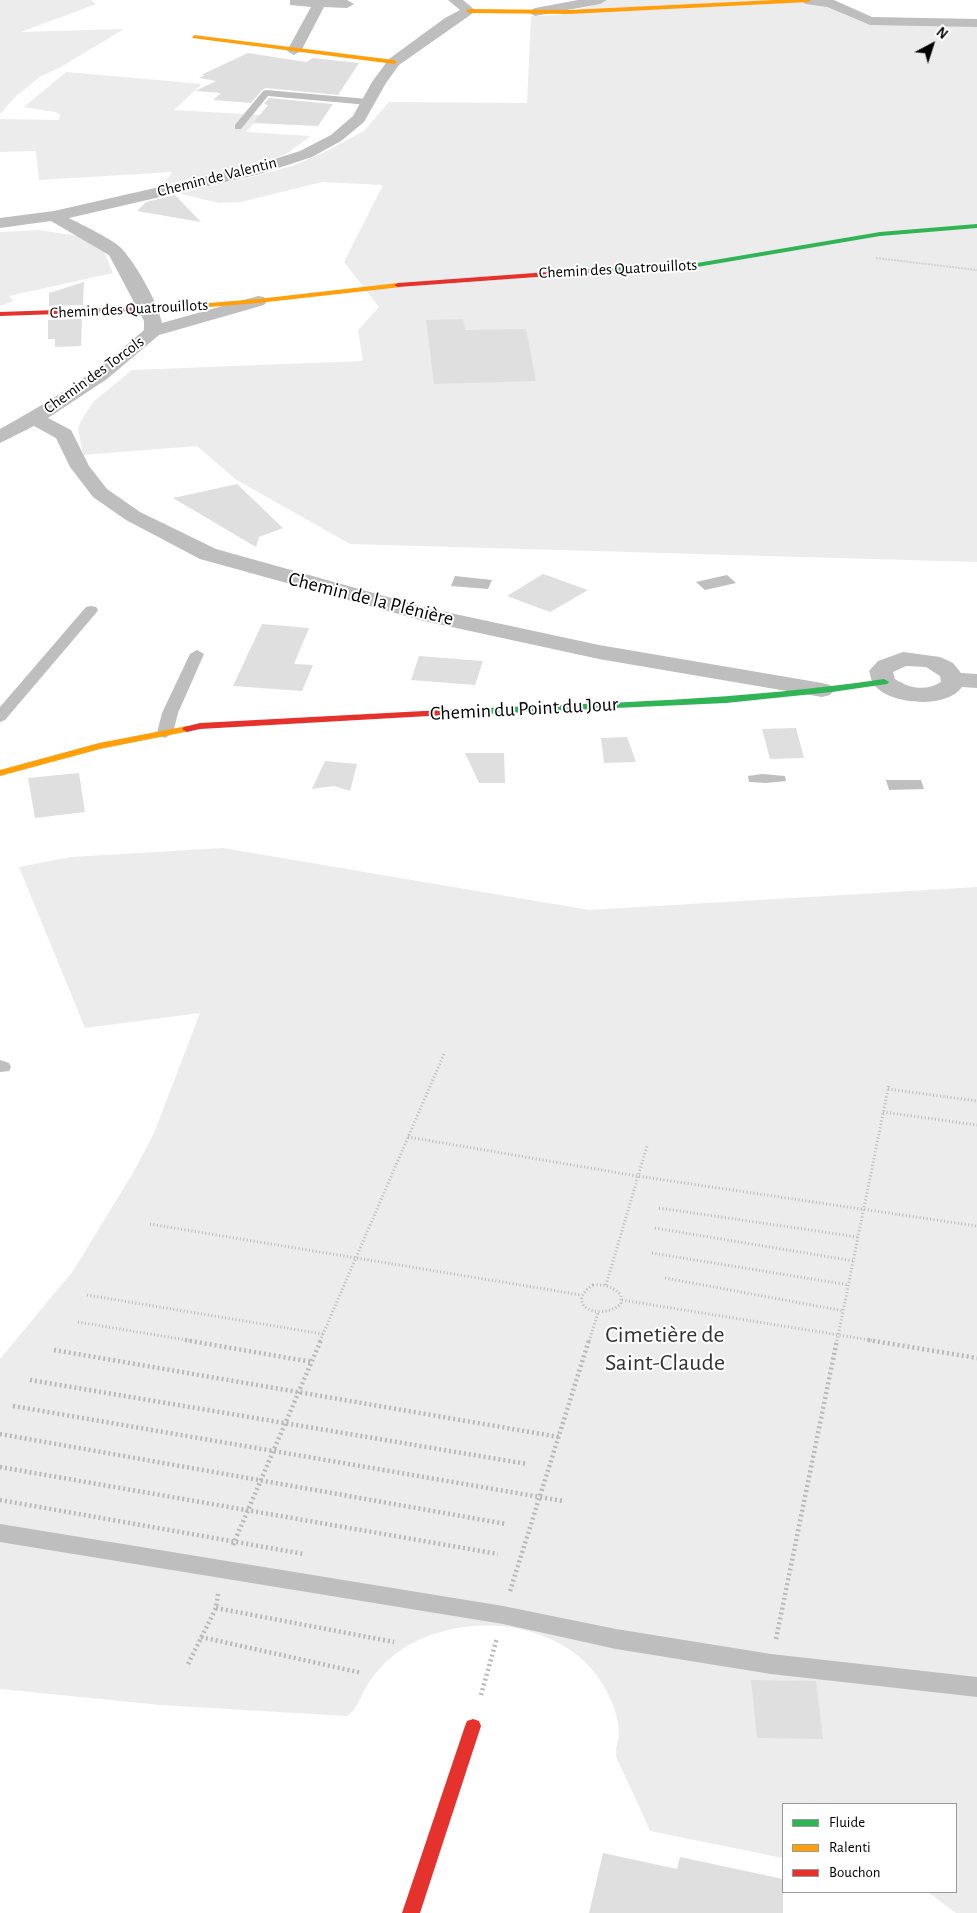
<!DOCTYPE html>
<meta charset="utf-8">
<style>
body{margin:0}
#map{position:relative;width:977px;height:1913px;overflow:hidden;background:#fff;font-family:"Alegreya Sans",sans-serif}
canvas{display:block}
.legend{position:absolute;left:782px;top:1803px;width:175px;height:90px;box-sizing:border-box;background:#fff;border:1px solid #999;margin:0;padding:6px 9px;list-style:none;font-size:15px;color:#000}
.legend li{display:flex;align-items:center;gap:10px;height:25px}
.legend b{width:25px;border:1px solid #999}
.north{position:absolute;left:907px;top:20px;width:50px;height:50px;-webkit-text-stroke:4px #fff;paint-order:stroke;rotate:40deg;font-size:14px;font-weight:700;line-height:20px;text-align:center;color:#000}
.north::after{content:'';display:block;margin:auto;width:18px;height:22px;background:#000;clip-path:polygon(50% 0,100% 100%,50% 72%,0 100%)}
</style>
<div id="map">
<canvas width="977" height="1913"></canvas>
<ul class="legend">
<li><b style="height:6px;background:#30b455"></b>Fluide</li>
<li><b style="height:6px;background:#ff9f0a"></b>Ralenti</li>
<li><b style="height:6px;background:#e5322d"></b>Bouchon</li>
</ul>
<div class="north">N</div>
</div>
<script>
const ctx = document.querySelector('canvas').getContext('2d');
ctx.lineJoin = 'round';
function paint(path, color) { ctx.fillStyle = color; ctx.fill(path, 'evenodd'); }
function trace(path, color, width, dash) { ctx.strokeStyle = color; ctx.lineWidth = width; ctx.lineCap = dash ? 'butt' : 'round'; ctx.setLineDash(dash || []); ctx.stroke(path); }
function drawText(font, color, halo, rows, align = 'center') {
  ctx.font = font + ' "Alegreya Sans",sans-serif'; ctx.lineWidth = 4; ctx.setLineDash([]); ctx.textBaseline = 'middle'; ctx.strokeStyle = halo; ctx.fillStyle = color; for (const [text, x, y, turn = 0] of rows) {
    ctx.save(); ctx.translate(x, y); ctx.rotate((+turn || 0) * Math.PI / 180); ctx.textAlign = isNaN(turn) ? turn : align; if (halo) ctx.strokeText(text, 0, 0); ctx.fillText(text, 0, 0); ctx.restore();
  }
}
const green = new Path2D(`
 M0,0h91l5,4 -75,28 103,-3 -65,39 -18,8 -25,20 -16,18z
 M608,0h202l57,24 110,1v537l-627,-18 -115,-65 -38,-33 -114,9 -5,-26 3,-8 12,-19 39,-32 231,-9 -5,-31 21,-23 -35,-45 39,-77 -61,-3 -81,20 -23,1 -40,-10 82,-18 35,-10 30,-13 39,-21 25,-29 138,1 4,-87 30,-1z
 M66,72l136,12 -28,26 87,5 -15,17 65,4 -25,18 -18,7 -104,24 8,-13 -133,8 -3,-29 -36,1v-33l59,1 1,-6 -5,-2 -31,-5z
 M39,230l39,6 25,13 10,24 -104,23 5,5 -14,5v-74z
 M223,848l366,62 388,-23v1026h-21l-28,-21h28v-88h-173v54l-133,-27c-8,-18 -16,-37 -25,-55 -2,-6 -8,-14 -9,-21 -1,-7 3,-15 3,-23 -1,-14 -5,-27 -12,-40 -35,-72 -143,-85 -206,-42 -14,9 -28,24 -36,39 -6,11 -8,20 -18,27l-187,-11 -160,-16v-330l73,-88 60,-98 21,-40 46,-120 -115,15 -66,-161 52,-10z`);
const water = new Path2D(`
 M727,575l9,8 -31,7 -9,-8z
 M455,576l37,4 -4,9 -37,-3z
 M762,774l23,2 1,5 -20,2 -17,-1 -1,-6z
 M886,780h35l3,9 -35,1z`);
const building = new Path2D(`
 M248,53l58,9 7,-4 46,5 -21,32 -72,-7 -4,2 -11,13 -38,-3 8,-7 -26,-2 21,-10 -17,-3 6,-3h-4z
 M269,98l64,6 -15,22 -65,-3 15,-18 -4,-1z
 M175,195l26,27 -64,-11 9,-9z
 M84,282l-1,23 -34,1v-13z
 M82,319l-1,27 -26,1v-8h-7v-19z
 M463,319l2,11 61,-1 10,52 -102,3 -8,-64z
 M237,484l46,44 -24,9 -3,10 -83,-49z
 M543,574l45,16 -38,22 -43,-16z
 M262,624l47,4 -15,36 19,1 -11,26 -69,-5z
 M419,656l64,5 -8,24 -64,-5z
 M796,728l8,30 -34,1 -8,-30z
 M627,737l9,25 -32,1 -3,-25z
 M465,753h39l1,30h-26z
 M325,761l32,3 -7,27 -16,-5 -22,3z
 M79,773l6,39 -50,6 -7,-40z
 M751,1680l65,1 7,58 -66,-1z
 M603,1853l74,16 3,-12 103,22v34h-194z`);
const pathFar2 = new Path2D(`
 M876,258l101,12`);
const pathFar1 = new Path2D(`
 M888,1089l89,12
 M883,1112l94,13
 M408,1137l229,39 340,50
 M659,1208l199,29
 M150,1224l431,71
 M655,1228l199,33
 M652,1253l197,32
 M665,1278l179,33
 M593,1285c12,-1 20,2 28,10v9c-24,19 -57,-1 -28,-19z
 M606,1285l41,-139
 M87,1295l236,39
 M622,1300l254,41
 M78,1322l114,19
 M320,1341l124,-287
 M589,1341l9,-28
 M837,1341l52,-257`);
const path = new Path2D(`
 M185,1340l127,22
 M868,1340l109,18
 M54,1350l505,87
 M30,1380l497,84
 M13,1406l550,95
 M0,1434l506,90
 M0,1467l498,87
 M0,1500l304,54
 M233,1545l88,-205
 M510,1591l79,-251
 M216,1608l178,34
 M201,1637l161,36
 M776,1639l61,-299
 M188,1664l28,-56 2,-14
 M481,1695l16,-57`);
const lane = new Path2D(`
 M266,90l102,9 5,3 -5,3 -100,-9 -27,33h-6v-4l28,-34z
 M91,606l5,1 2,3 -2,3 -91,107 -5,2v-15l86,-100z
 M197,650l7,4 -26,59 -5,20 -8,5 -5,-2 -3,-3 5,-20 28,-59z
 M0,1060l9,3 2,4 -2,4 -9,1z
 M0,1524l503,82 113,23 155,25 206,23v20l-206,-23 -155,-25 -113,-25 -503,-82z`);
const street = new Path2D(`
 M290,0h57l7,4 -7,4 -23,-1 -23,44 -7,4 -7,-4 24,-44 -21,-2z
 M448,0h15l13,11 -77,54 -13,18 -22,39 -23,19 -29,16 -52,17 -191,44c13,7 44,21 53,31 14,15 36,54 40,74l96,-27 6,1 3,4 -3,4 -105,30 -52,44 -59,39 23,12 18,36 18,23 33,23 76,37 211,59 172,37 223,38 8,2 4,5 -4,5 -8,2 -223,-38 -175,-38 -224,-62 -74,-39 -33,-23 -23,-30 -14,-29 -22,-12 -34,17v-14c51,-28 101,-59 144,-99v-9l-35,-66 -58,-34 -51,7v-10l54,-7 202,-46 44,-14 31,-16 22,-19 19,-34 17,-23 56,-41 15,-8z
 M578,0h29l-7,4 -65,12 -7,-4 7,-4z
 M799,0h35l38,17 105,2v8l-107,-2 -43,-18 -21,-3z
 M903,652l37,5 13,6 8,10 16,1v14l-15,-1c-15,22 -70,18 -87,-1 -4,-4 -4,-10 -6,-15l9,-10zM906,666l20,1 14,9 1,6c-16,10 -32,6 -46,-3l-2,-7z`);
const fast = new Path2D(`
 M977,224v4l-97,8 -183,31 -108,6 -4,-2 4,-2 108,-6 183,-31z
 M884,679l5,3 -2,2 -55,8 -106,11 -265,12 -5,-3 5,-3c141,-6 283,-9 423,-30z`);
const slow = new Path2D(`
 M775,0h36l-3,2 -239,12 -100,-1 -3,-2 3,-2 100,1z
 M194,35l200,25 3,2 -3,2 -202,-26z
 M398,283h3v4l-143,16 -86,7 -4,-2 4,-2 86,-7z
 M187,726l3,1 2,2 -2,2 -90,18 -100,27v-6l99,-27z`);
const jam = new Path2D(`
 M589,269l4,2 -1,2 -194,14 -4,-2 4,-2z
 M172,306l4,2 -1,2 -175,6v-4z
 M461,709l5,3 -2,2 -264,15 -13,3 -5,-3 2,-2 16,-4z
 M473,1719l6,2 2,5 -61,187h-18l63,-187 2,-5z`);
const farStreetnames = [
 ["Chemin de Valentin",217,177,-14],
 ["Chemin des Quatrouillots",618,269,-3],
 ["Chemin des Quatrouillots",129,309,-3],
 ["Chemin des Torcols",94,375,-36]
];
const streetNames = [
 ["Chemin de la Plénière",371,599,14],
 ["Chemin du Point du Jour",524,709,-3]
];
const nearParknames = [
 ["Cimetière de",665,1335],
 ["Saint-Claude",665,1363]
];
paint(green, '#ececec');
paint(water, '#bfbfbf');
paint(building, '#dfdfdf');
trace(pathFar2, '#b9b9b9', 2, [0.5, 1]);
trace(pathFar1, '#b9b9b9', 3, [1, 2.5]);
trace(path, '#b9b9b9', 4.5, [2, 3]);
paint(lane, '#bebebe');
paint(street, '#bebebe');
paint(fast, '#30b455');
paint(slow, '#ff9f0a');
paint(jam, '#e5322d');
drawText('16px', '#000', '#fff', farStreetnames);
drawText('20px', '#000', '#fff', streetNames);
drawText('24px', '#333', '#fff', nearParknames);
</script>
